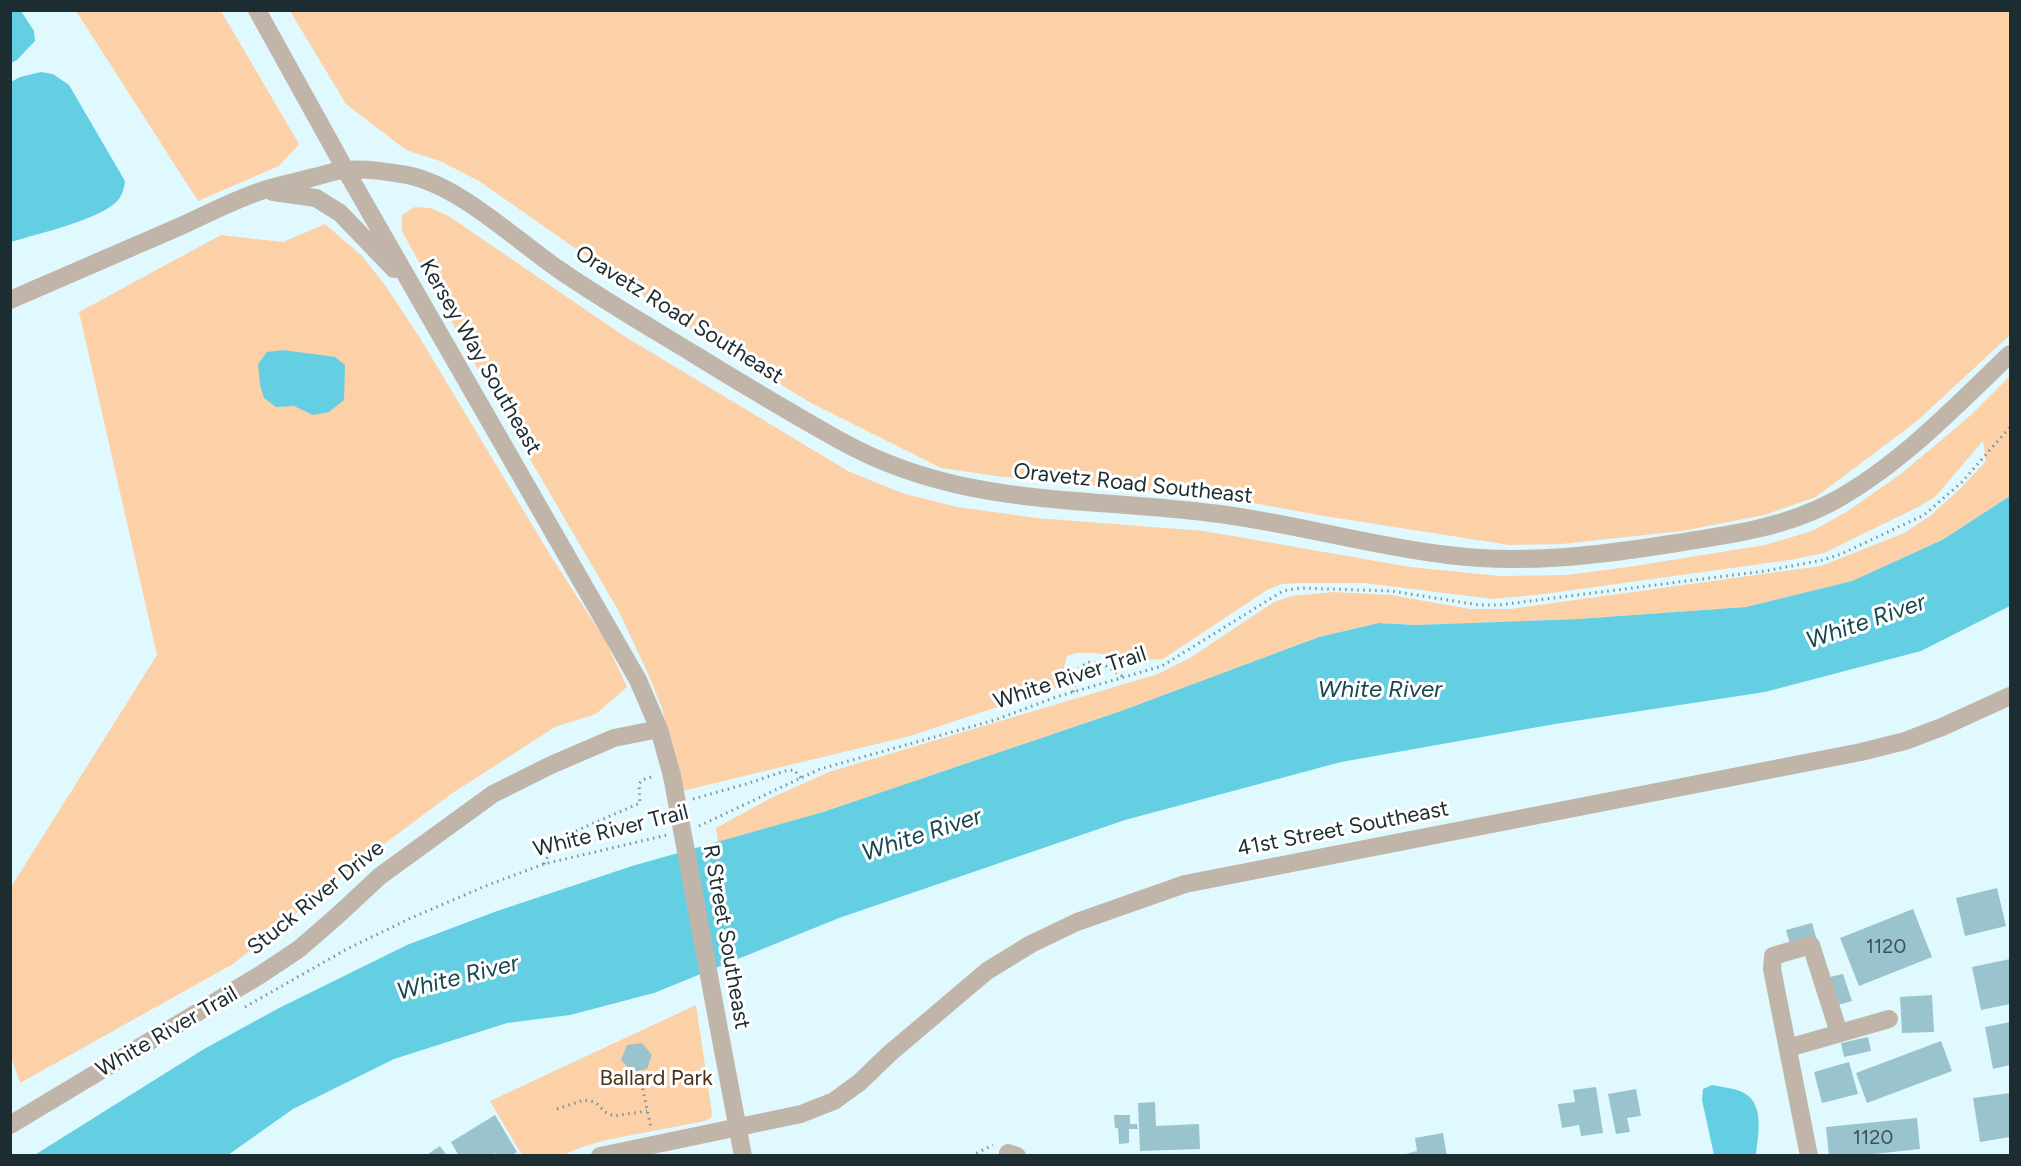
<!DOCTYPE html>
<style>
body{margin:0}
#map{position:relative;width:2021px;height:1166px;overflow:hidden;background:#e0f9ff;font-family:Figtree,sans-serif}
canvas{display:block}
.frame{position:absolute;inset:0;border:12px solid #1c2d31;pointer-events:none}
</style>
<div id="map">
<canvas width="2021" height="1166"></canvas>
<div class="frame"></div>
</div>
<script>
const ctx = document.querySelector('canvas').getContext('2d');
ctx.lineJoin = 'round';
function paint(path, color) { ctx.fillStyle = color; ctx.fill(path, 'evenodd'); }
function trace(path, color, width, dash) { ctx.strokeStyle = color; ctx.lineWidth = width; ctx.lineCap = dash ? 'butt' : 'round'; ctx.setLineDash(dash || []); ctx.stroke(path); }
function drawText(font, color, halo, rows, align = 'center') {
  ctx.font = font + ' Figtree,sans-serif'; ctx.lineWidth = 6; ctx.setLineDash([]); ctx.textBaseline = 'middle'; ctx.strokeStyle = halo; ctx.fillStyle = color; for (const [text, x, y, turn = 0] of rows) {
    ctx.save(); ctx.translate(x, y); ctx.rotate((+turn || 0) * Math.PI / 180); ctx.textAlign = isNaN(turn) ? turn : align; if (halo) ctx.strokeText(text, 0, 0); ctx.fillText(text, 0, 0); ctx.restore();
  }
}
const green = new Path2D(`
 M76,11h145l78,133 -20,22 -81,35z
 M290,11h1720v324l-93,86 -101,76 -52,18 -82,16 -120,13 -53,1 -185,-29 -93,-17 -235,-23 -55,-8 -130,-65 -122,-75 -210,-147 -39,-20 -34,-11 -60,-46z
 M415,207l16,1 19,9 174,119 224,135 54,22 55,14 80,11 167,13 206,36 90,9 67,-1 61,-8 137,-22 47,-14 36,-20 54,-38 69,-58 39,-39v120l-68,44 -90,41 -106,26 -168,12 -162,6 -37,-2 -60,14 -198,74 -298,101 -105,30 -2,-14 55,-30 58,-26 329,-98 32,-16 84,-56 18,-6 42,-4 57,3 79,14h40l311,-43 83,-33 26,-17 31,-28 25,-27 -3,-20 -48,56 -17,10 -94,46 -34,7 -246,34 -51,5 -129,-16h-62l-20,1 -15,6 -104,69 -26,2 -43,-8h-18l-9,3 -3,12 1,13 -4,5 -151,50 -228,55 -20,-83 -16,-39 -28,-59 -132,-226 -84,-153v-16z
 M325,224l37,32 23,29 35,53 132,220 53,82 22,47 -31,27 -41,13 -104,67 -83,62 -135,108 -213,119 -9,-26v-170l146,-232 -78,-343 142,-77 62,7z
 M696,1005l16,108 -1,5 -6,3 -99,19 -24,7 -19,8h-41l-32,-54z`);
const water = new Path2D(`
 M11,10l10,1 13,20 1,10 -18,19 -6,3z
 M41,72l12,2 16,11 56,96c-1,7 -2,12 -6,18 -15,20 -83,35 -108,43v-160l9,-5z
 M283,350l52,7 10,8 -1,35 -15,12 -16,3 -19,-9 -18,1 -12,-9 -4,-13 -2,-21 9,-12z
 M2010,496v110l-89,45 -156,41 -210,32 -214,38 -216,58 -286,98 -185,75 -84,22 -63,8 -113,36 -101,50 -65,46 -195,1 171,-107 75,-41 128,-63 90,-34 135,-45 191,-54 298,-101 198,-74 60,-14 37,2 162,-6 168,-12 106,-26 90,-41z
 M1712,1085c9,2 20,3 28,6 26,10 18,43 16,64h-42l-12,-55 1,-11z`);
const building = new Path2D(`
 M1997,888l9,38 -41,10 -9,-38z
 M1913,909l19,48 -73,29 -19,-48z
 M1812,923l4,14 -26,7 -4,-14z
 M2010,959v45l-29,6 -9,-43z
 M1843,974l9,27 -14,4 -8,-28z
 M1932,995l2,37 -32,1 -2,-36z
 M2010,1022v43l-17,4 -8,-42z
 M1868,1037l3,14 -27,6 -3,-14z
 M1941,1041l11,30 -85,32 -11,-30z
 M642,1043l10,12 -5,14 -15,3 -11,-12 6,-15z
 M1849,1062l9,32 -36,9 -8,-31z
 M1596,1087l7,46 -22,3 -2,-11 -17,3 -4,-24 17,-2 -2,-12z
 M1636,1089l5,27 -14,2 3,14 -14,2 -8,-40z
 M2010,1093v44l-30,5 -7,-44z
 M1155,1102l1,24 43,-2 1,25 -60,2 -2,-48z
 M495,1115l22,37 -6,4h-14l-2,-3 -4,3h-32l-8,-14z
 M1114,1115h16v9h7l1,5h-9v14l-10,1 -1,-16h-3z
 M1917,1118l3,31 -64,7h-27l-3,-29z
 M1443,1133l4,23h-49l19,-5 -2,-13z
 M440,1146l7,10h-22z`);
const path = new Path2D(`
 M1073,692l5,-23 10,-7 15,2 22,14
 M693,799l53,-15 39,-13 9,-1 7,8
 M699,826l121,-57 175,-49 61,-23 106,-31 121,-75 17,-3 91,3 88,14h20l266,-34 58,-11 18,-6 83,-39 38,-33 48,-55
 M544,864l9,-18 9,-9 78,-34 -1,-19 3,-4 12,-4
 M245,1007l102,-58 64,-31 77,-33 56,-21 123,-29
 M639,1071l12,57
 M557,1109l27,-9 11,2 10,10 9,4 33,-5
 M971,1156l22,-11`);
const minor = new Path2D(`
 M257,10l88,159 293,511 21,49 13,47
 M273,192l43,6 24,15 54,56
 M10,300c57,-25 114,-49 171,-74 26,-12 53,-26 80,-35 17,-6 36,-9 53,-14 10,-2 22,-7 32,-7 17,-2 38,1 55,4 54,7 112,64 157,95 45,31 93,59 139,87 47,29 94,57 142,84 122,68 239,56 372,73 79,9 158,33 237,42 76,10 153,0 229,-12 54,-8 109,-16 157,-42 67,-37 122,-95 176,-147
 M718,1024l25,132
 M1788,1048l101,-29
 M10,1125l250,-150 39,-26 38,-33 43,-40 113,-82 58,-29 63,-27 45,-9
 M1008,1153l9,3
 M600,1156l201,-42 33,-13 26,-19 29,-28 98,-83 44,-27 46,-22 108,-38 676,-132 44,-11 37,-14 68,-31
 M1809,1156l-37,-187 1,-13 38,-11 28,88`);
const minorBridge = new Path2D(`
 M672,776l46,248`);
const numberNames = [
 ["1120",1886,947],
 ["1120",1873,1138]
];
const streetNames = [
 ["Oravetz Road Southeast",679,315,32],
 ["Kersey Way Southeast",480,357,60],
 ["Oravetz Road Southeast",1133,484,6],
 ["White River Trail",1070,678,-18],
 ["41st Street Southeast",1343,829,-11],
 ["White River Trail",611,831,-14],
 ["Stuck River Drive",316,898,-39],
 ["R Street Southeast",726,937,80],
 ["White River Trail",167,1032,-30]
];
const parkNames = [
 ["Ballard Park",656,1079]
];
const waterNames = [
 ["White River",1866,622,-19],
 ["White River",1380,690],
 ["White River",922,835,-18],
 ["White River",458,978,-14]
];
paint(green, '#fdd1a7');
paint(water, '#64cfe3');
paint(building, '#9ac4cd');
trace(path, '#7e9398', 3, [1.5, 4.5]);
trace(minor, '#c1b5aa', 18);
trace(minorBridge, '#c1b5aa', 18);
drawText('20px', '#3c5358', null, numberNames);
drawText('22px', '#1c2d31', '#fff', streetNames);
drawText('22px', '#4a3118', '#fff', parkNames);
drawText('italic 24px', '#184850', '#fff', waterNames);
</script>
